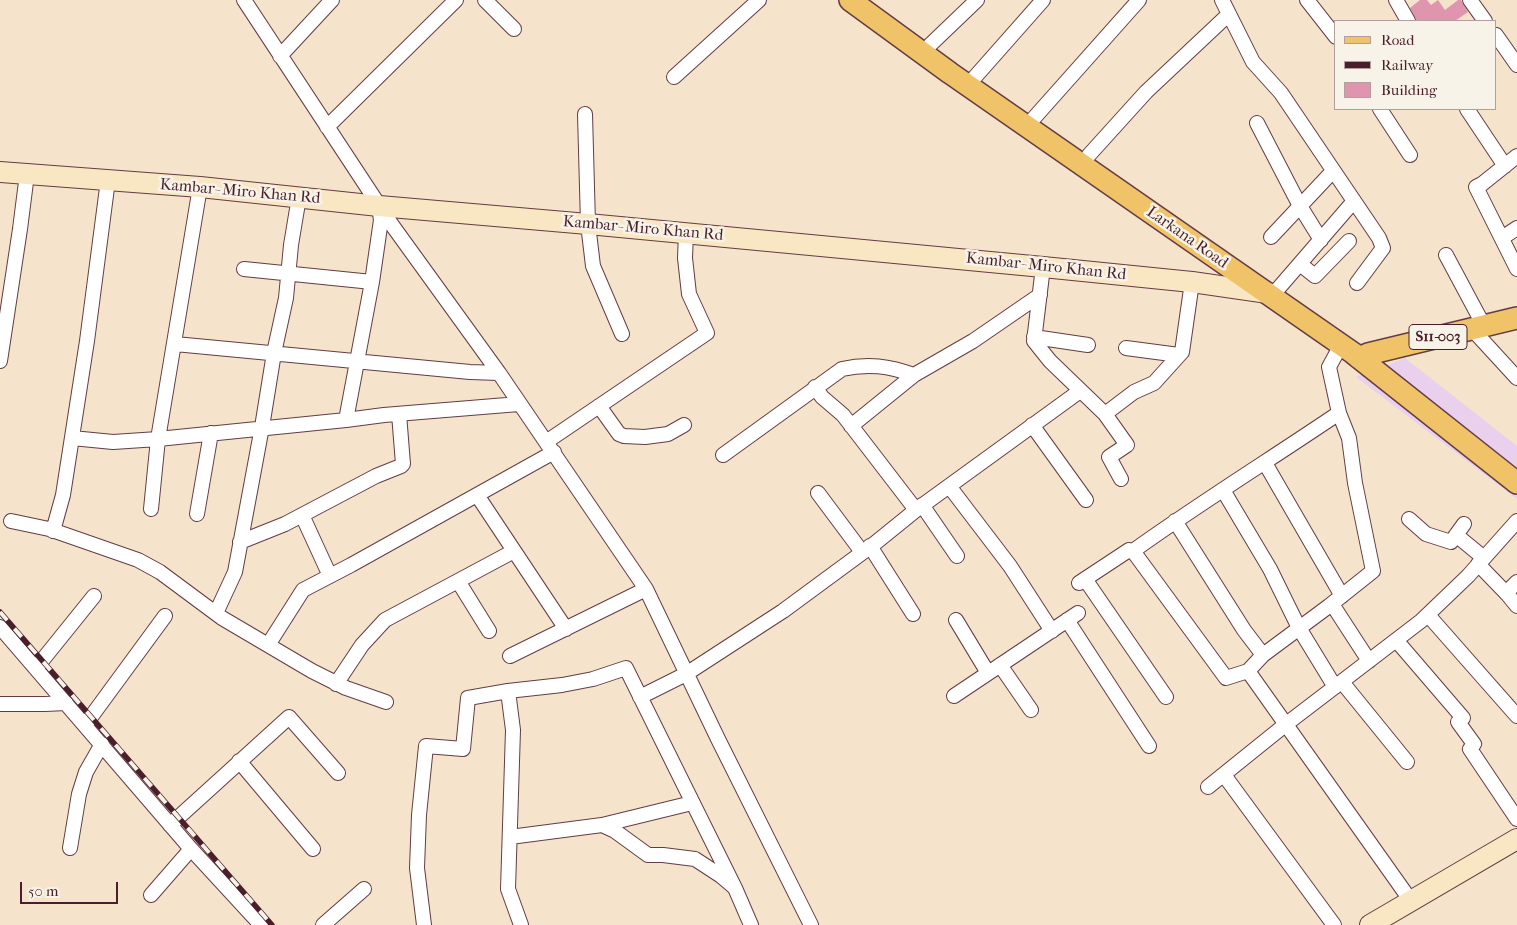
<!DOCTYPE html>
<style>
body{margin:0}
#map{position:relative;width:1517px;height:925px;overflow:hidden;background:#f5e3cc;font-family:"IM FELL French Canon",serif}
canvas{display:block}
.legend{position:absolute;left:1334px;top:20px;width:162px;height:90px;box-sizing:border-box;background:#f7f3e8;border:1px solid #b29e9c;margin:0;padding:6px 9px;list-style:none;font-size:15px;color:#4a1f2b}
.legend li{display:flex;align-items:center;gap:10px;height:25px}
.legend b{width:25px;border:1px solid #b29e9c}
.scale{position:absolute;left:20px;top:882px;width:98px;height:22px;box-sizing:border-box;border:2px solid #4a1f2b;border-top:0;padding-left:6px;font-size:15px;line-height:18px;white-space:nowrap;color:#4a1f2b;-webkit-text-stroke:4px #f7f3e8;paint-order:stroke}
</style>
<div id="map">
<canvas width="1517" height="925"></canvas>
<ul class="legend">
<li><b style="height:6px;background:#f0c369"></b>Road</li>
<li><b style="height:6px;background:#4a1f2b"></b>Railway</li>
<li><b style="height:14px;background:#e095ae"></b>Building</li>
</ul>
<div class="scale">50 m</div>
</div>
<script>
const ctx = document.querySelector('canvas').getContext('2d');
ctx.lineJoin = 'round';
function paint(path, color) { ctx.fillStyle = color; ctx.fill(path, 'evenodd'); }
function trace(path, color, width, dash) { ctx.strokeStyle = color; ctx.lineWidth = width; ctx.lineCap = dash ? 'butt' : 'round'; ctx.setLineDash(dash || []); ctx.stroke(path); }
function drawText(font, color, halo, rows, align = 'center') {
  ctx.font = font + ' "IM FELL French Canon",serif'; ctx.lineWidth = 5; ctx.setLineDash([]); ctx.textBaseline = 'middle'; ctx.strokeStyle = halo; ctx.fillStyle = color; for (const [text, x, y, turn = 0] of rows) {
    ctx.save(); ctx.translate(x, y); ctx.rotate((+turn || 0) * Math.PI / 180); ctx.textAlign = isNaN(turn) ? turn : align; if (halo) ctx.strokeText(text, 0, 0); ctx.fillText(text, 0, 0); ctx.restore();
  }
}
const built = new Path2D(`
 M1405,358l112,88v53l-161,-122z`);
const building = new Path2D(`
 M1420,0h7l4,5 7,-5 7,10 13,-10h3l7,12 -13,9h-38l-7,-13z`);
const minor = new Path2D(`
 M244,0l148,225 107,148 147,216 72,150 93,186
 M485,0l29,29
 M1222,0l31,62 28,31 98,145 4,10 -26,35
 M1307,0l29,37
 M1396,0l12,21
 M1470,0l15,21
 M1496,35l21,30
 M930,45l47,-45
 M280,56l52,-56
 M674,77l85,-77
 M975,77l68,-77
 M1380,109l30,46
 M1467,109l38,57
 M585,114l3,110 5,42 29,68
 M1034,118l105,-118
 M1257,123l43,83 21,34
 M327,127l129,-127
 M1089,155l57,-63 83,-78
 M1517,156l-35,28 -6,3 41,82
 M1271,237l62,-66
 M1502,238l15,-10
 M1446,255l38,71
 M1300,264l15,12 34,-35
 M1043,267l-9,74 16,20 55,53 22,31 -18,12 12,22
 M244,269l128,13
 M1277,290l77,-89
 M1472,329l45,49
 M1034,337l54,8
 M175,344l295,28 29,1
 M1126,348l53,7
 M0,361l20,-132 7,-55
 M815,387l7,10 21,18 73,95
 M599,406l20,28 5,2 21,1 23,-3 16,-9
 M1105,414l29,-22 20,-9 28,-31 10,-70
 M346,420l26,-138 9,-62 -2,-13
 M1032,425l54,75
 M851,426l63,-51 59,-34 67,-46
 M72,438l41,4 45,-3 188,-19 38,-5 135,-11
 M546,442l161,-109 -18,-39 -4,-36 1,-25
 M723,455l119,-86c26,-6 47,-3 72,6
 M1265,463l77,133
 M949,486l61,80 42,65
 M1223,490l47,79 29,59 36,59
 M818,493l44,59
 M477,495l89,134
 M922,505l35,51
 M151,509l7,-70 42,-252
 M197,514l14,-81
 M302,515l28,61
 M1409,519l17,15 25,8 13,-18
 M11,521l38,8 89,31 22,12 62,46 90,53 34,17 40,14
 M1175,521l69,109 19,25
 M53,531l10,-36 24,-154 21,-161
 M1456,535l28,23
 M240,542l45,-18 91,-48 25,-10 2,-2 -4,-50
 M870,546l43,68
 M1133,551l93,127 22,-7 15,-16 66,-49 44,-35 -18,-88 -6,-45 -10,-25
 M1478,564l30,31 9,11
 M1085,579l81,118
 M458,581l31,50
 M1079,583l50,-33 4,1c67,-48 138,-92 206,-138l-10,-46 12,-22
 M1506,593l11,-11
 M1332,604l37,57
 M216,613l19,-41 27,-145 12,-74 12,-55 5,-53 8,-48
 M1428,615l89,101
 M956,620l32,53
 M1067,620l82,126
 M0,627l191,222 70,76
 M1396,640l67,78 -5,4 16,22 -4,5 47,70
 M268,645l35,-55 48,-25 203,-113
 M510,656l136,-67
 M1000,665l31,45
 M36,668l58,-72
 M1248,671l163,230
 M1342,682l65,80
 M336,684l26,-39 23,-25 129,-69
 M508,691l5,39 -5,159 13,36
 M954,696l124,-83
 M640,697l46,-23 97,-63 91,-67 42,-34 164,-119
 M0,704h45l21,-1
 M85,725l80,-109
 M239,761l74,88
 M1224,775l110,150
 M1208,787l77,-62 136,-104 47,-45 49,-55
 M170,825l119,-108 49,56
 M602,825l90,-22
 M510,837l92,-12 13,6 33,24h15l32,4 26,17 14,12 16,37
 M70,848l9,-54 7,-22 16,-28
 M151,895l40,-46
 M323,925l41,-36
 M424,925l-7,-57 2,-53 7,-69 37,3 5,-51 40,-7 54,-6 31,-6 33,-11 109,220`);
const secondary = new Path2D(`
 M0,172l200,15 179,19 209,18 455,43 149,15 76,11
 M1370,925l147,-86`);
const primary = new Path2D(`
 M850,0l100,73 403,280 164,130
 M1359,358l9,-4 149,-36`);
const rail = new Path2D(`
 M0,612l272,313`);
const shields = [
 [1438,337,58]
];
const shieldNames = [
 ["S11-003",1438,337]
];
const streetNames = [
 ["Kambar- Miro Khan Rd",240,192,5],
 ["Kambar- Miro Khan Rd",643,229,5],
 ["Larkana Road",1187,238,35],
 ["Kambar- Miro Khan Rd",1046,267,6]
];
paint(built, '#e9d1ed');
paint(building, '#e095ae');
trace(minor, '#643c43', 16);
trace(secondary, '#643c43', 22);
trace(primary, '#643c43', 24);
trace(minor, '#fff', 14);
trace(secondary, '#f9e7c3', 20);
trace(primary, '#f0c369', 21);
trace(rail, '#4a1f2b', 5.5);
trace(rail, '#f7f3e8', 4, [11]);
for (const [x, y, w] of shields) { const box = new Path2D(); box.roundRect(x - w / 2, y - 12.5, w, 25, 4); ctx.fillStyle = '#f7f3e8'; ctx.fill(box); trace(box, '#4a1f2b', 1); }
drawText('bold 15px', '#4a1f2b', null, shieldNames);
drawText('16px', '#4a1f2b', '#f7f3e8', streetNames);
</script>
